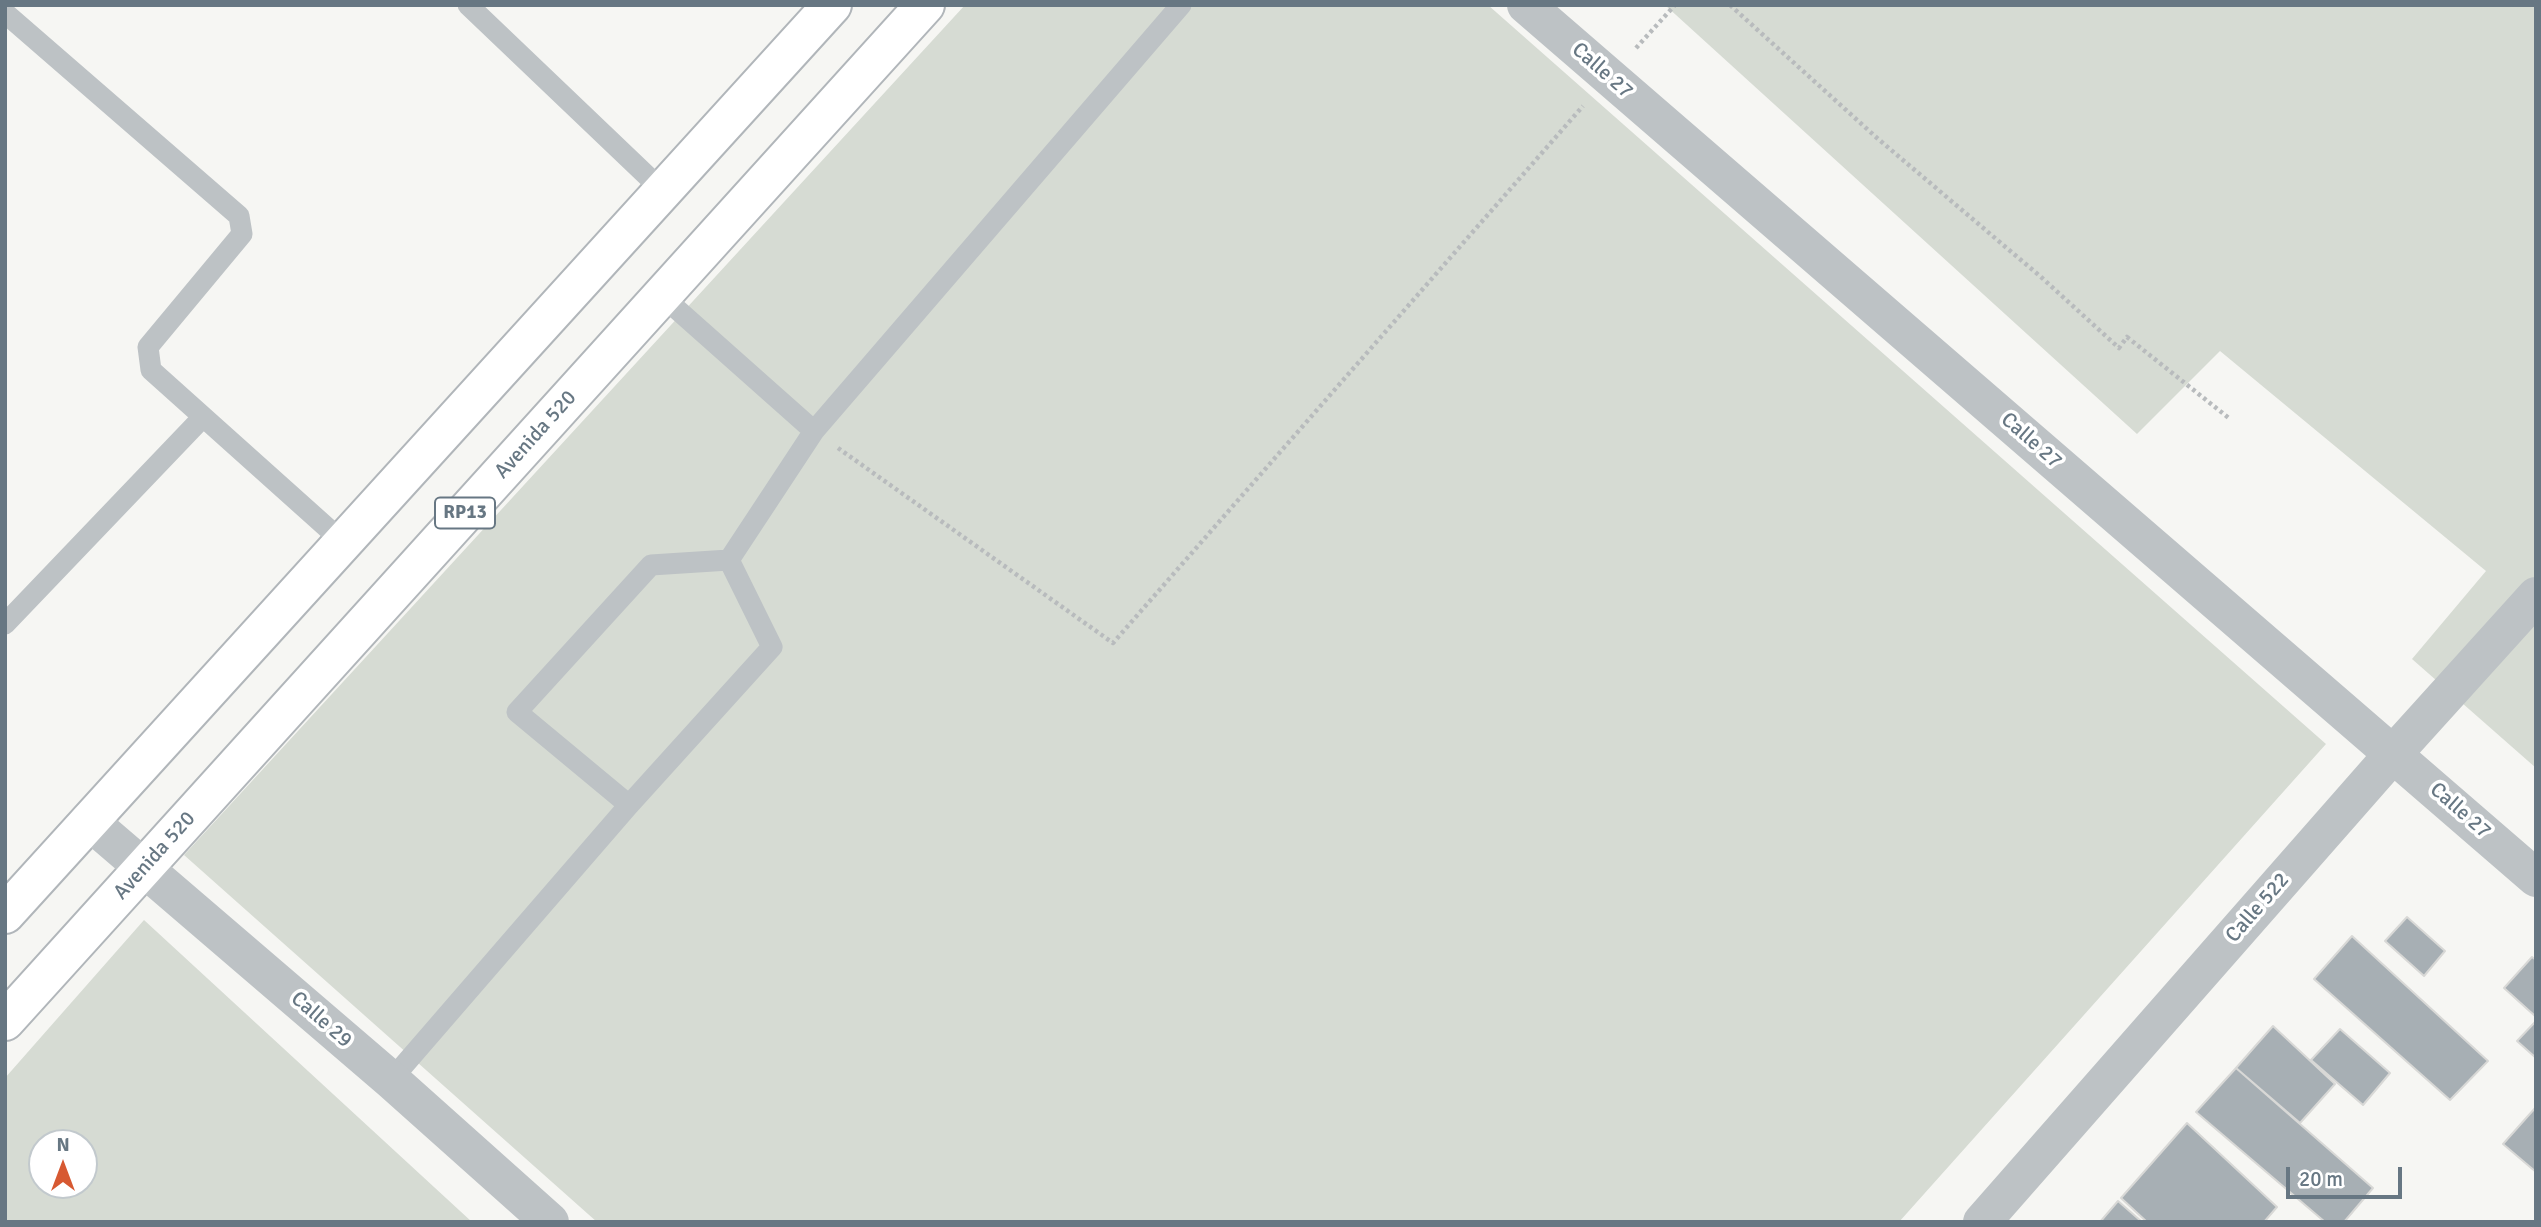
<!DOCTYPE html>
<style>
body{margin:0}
#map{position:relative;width:2541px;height:1227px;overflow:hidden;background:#f6f6f3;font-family:Signika,sans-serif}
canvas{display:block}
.frame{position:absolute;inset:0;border:7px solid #677783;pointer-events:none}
.north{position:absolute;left:28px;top:1129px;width:70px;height:70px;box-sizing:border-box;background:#fff;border:2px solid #c2c9cd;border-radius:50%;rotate:0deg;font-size:19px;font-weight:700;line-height:28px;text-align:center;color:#677783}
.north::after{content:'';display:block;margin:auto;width:24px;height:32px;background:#d75932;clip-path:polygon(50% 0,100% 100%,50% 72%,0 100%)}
.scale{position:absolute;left:2286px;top:1167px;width:116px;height:32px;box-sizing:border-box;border:4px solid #677783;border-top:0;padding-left:9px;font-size:21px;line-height:24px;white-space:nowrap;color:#677783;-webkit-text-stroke:5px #fff;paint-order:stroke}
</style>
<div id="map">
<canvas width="2541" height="1227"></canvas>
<div class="frame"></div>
<div class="north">N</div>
<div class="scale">20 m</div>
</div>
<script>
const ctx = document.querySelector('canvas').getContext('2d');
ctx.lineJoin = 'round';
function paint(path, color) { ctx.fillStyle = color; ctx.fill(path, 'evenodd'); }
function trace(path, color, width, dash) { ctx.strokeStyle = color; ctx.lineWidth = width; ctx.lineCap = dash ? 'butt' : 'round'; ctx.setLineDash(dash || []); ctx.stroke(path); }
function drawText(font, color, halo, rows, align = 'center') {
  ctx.font = font + ' Signika,sans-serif'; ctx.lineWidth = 7; ctx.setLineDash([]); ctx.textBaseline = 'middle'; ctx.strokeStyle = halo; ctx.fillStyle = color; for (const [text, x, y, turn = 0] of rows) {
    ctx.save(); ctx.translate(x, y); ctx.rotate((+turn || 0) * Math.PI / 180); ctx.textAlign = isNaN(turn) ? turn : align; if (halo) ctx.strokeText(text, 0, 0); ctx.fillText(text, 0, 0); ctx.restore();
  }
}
const green = new Path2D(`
 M965,5h523l838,739 -427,478h-1302l-413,-367z
 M1665,5h871v763l-124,-109 74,-88 -266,-220 -83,83z
 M144,920l328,302h-467v-144zM84,1143v42h-42v-42z`);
const building = new Path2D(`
 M2407,917l38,34 -21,25 -39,-35z
 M2352,936l136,125 -38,39 -136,-121z
 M2532,957l4,3 -1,56 -31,-28z
 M2536,1021v37l-19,-17z
 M2273,1026l62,58 -35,39 -64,-55z
 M2340,1029l50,44 -27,32 -52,-45z
 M2236,1068l137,120 -29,34h-19l-129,-110z
 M2536,1107v65l-33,-28z
 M2187,1123l90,84 -13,15h-117l-26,-24z
 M2118,1201l24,21h-42z`);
const path = new Path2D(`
 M1730,5l147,133 164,139 78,71 8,-11 103,82
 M1636,48l39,-43
 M838,448l275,195 470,-537`);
const lane = new Path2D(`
 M468,5l196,187
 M5,13l234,203 3,18 -94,113 3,23 192,172
 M814,431l367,-426
 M5,624l198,-207
 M629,805l-112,-93 134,-147 78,-5 85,-129 -152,-135
 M391,1080l238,-275 143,-158 -43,-87`);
const street = new Path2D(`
 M1526,5l1010,873
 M89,821l302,259 159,142
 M1982,1222l412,-469 142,-157`);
const primary = new Path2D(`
 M5,914l827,-909
 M5,1021l920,-1016`);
const shields = [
 [465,513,60]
];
const shieldNames = [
 ["RP13",465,513]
];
const streetNames = [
 ["Calle 27",1602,71,41],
 ["Avenida 520",536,435,-48],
 ["Calle 27",2031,441,41],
 ["Calle 27",2460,811,41],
 ["Avenida 520",155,856,-48],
 ["Calle 522",2258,908,-49],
 ["Calle 29",321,1020,41]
];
paint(green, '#d6dbd3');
paint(building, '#a7afb4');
trace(building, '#d8d8d6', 2);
trace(primary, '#b1b6ba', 42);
trace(path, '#b8bbbd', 4.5, [3.5, 3.5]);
trace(lane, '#bdc2c5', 21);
trace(street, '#bdc2c5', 38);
trace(primary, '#fff', 38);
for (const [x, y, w] of shields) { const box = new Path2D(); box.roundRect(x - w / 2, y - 15.5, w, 31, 5); ctx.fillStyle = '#fff'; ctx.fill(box); trace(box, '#677783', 2); }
drawText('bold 19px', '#677783', null, shieldNames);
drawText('21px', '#677783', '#fff', streetNames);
</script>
